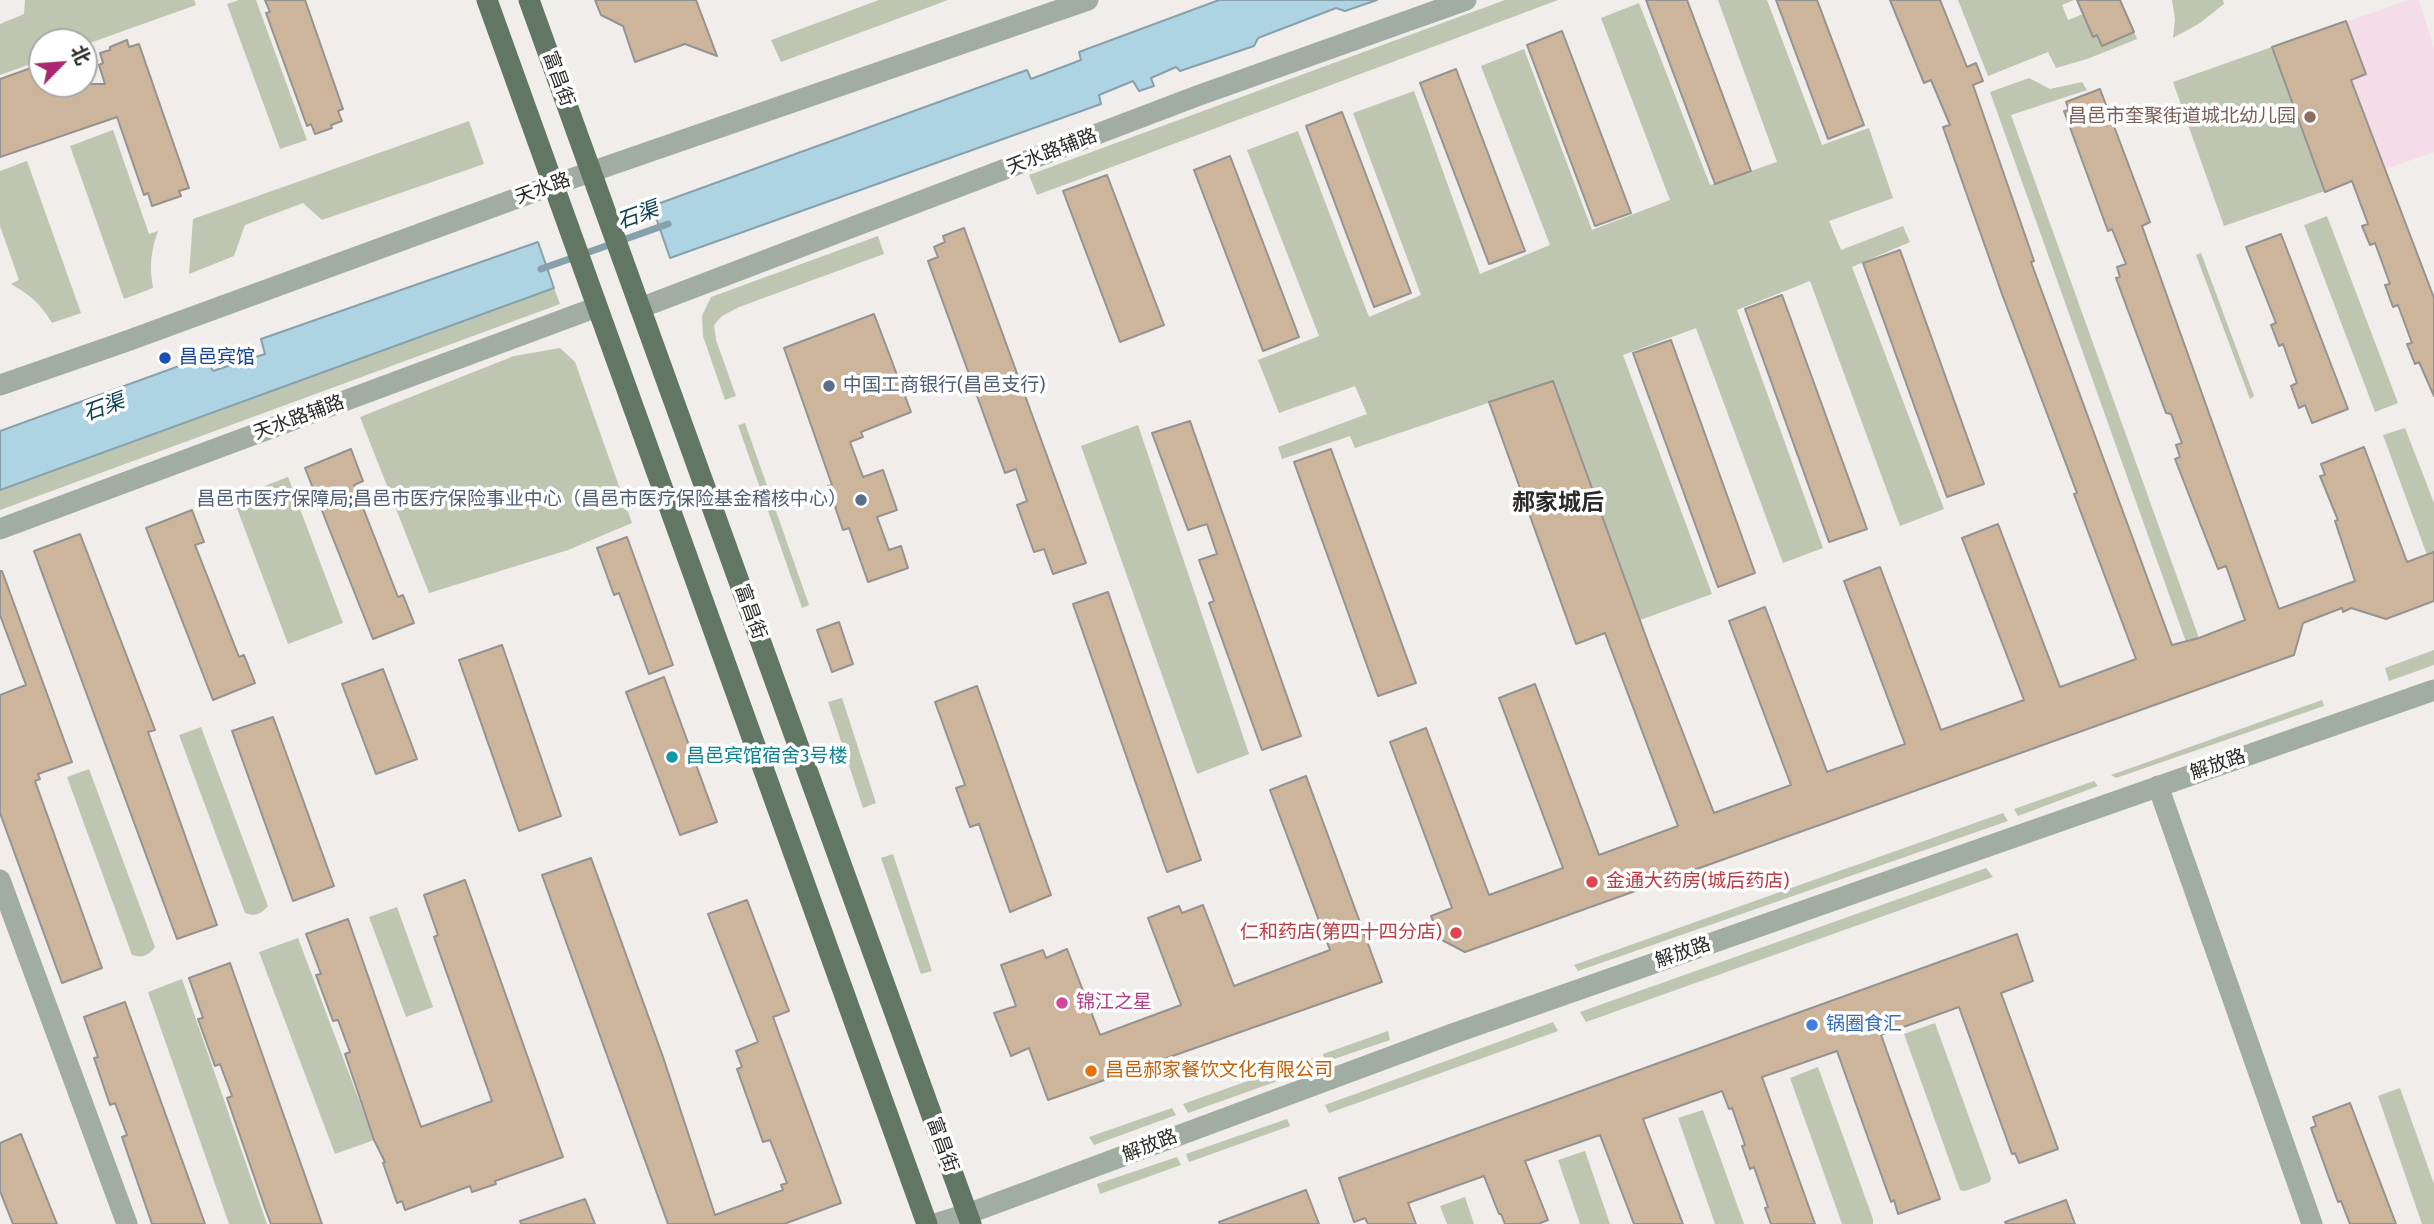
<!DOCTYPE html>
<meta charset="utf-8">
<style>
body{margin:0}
#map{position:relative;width:2434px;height:1224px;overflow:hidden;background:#f0edeb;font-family:"Fira Sans","Noto Sans SC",sans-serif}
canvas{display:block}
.north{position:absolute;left:28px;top:28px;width:70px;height:70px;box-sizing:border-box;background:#fff;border:2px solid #aaaaa9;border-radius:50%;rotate:65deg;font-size:19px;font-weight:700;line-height:28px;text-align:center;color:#2b2a29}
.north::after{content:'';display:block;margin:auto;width:24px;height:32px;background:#aa2670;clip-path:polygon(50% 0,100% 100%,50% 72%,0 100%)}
</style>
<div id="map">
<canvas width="2434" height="1224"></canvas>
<div class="north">北</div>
</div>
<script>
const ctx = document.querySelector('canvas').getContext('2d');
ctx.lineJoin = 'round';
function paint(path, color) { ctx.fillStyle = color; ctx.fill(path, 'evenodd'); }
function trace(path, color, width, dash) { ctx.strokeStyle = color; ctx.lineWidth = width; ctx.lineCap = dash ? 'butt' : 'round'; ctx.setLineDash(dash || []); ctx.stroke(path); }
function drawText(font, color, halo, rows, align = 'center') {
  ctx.font = font + ' "Fira Sans","Noto Sans SC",sans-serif'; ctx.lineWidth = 7; ctx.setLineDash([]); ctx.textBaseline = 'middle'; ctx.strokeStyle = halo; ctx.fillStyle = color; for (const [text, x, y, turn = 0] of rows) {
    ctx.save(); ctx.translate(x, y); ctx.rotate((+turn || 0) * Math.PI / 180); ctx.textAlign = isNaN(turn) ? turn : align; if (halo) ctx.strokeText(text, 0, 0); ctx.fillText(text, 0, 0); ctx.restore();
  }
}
const education = new Path2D(`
 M2409,0h10l15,49v103l-210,74 -51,-144z`);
const green = new Path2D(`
 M25,0h169l2,5 -112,40v-3h-42v18l-42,15v-51l24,-10z
 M239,0h17l51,140 -27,9 -53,-145z
 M879,0h69l-167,62 -10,-22z
 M1505,0h53l-521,195 -8,-20z
 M1718,0h49l55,145 47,-17 24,70 -64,23 12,29 62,-24 7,16 -58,25 92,242 -44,17 -90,-245 -73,29 86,238 -40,15 -87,-235 -73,27 89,239 -72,26 -87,-239 -198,67 -5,-12 -68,23 -4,-12 89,-33 -12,-28 -76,27 -21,-53 61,-24 -72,-186 51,-19 71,186 52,-22 -68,-182 61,-22 66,183 70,-29 -69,-179 43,-17 68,181 78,-30 -69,-182 38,-15 71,182 67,-23z
 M1958,0h116l-12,5 6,15 15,-6 16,18h35l3,7 -50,20 -31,9 -8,-16 -60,24z
 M2172,0h51l1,4 -24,19 -27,15 2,-19z
 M2272,47l53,144 -101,35 -51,-144z
 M2029,78l21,11 32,-7 5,8 -76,25 188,523 -13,4 -196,-550z
 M469,121l15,43 -162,56 -19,-17 -58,22 -11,31 -45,18 4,-55z
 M113,130l36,104 9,-3c-7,20 -9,35 -5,57l-29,11 -54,-153z
 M27,161l54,152 -29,10c-11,-19 -22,-28 -41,-39l8,-4 -19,-54v-55z
 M2327,216l71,187 -23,9 -71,-187z
 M878,236l6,18 -145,53 -17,9 -8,9 2,15 20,56 -11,4 -22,-64 -1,-20 9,-19z
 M2201,253l53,143 -4,3 -54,-144z
 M554,288l6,16 -560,206v-20z
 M560,348l15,14 57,161 -64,27 -139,43 -69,-176 154,-61z
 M745,423l64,182 -7,3 -64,-183z
 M1138,425l111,329 -52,20 -116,-328z
 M2405,428l29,75v49l-7,3 -44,-120z
 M288,477l55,146 -55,21 -55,-146z
 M2434,650v15l-45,16 -4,-13z
 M842,698l34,105 -13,5 -35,-106z
 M2322,700l2,6 -208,72 -5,-3z
 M201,727l67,179c-7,8 -13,11 -23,7l-66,-178z
 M89,769l66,178c-7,9 -12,11 -23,8l-65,-178z
 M2094,781l4,5 -80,30 -4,-7z
 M2003,813l5,8 -430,150 -4,-6z
 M893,854l39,117 -11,3 -40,-116z
 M1986,868l7,9 -407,145 -6,-10z
 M397,907l36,100 -27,10 -37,-100z
 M298,938l76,202 -39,14 -76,-202z
 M182,979l85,245h-38l-81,-232z
 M1553,1022l5,9 -229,82 -4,-8z
 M1935,1023l56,155 -1,4 -25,9 -5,-1 -56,-156z
 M1388,1031l2,9 -65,22 -2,-8z
 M1313,1058l4,9 -129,46 -5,-9z
 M1818,1067l55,152v5h-31l-52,-146z
 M2400,1088l34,96v40h-12l-44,-128z
 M1172,1108l4,7 -82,30 -5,-8z
 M1703,1110l41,114h-29l-37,-106z
 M1287,1119l3,7 -101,36 -3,-8z
 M1585,1151l25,73h-30l-22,-64z
 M1177,1157l4,8 -81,29 -3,-10z
 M1465,1197l9,27h-27l-7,-18z`);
const water = new Path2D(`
 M1219,0h158l-32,11 -9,-3 -78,30 -4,8 -74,25 -4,-4 -25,11 3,8 -15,5 -6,-10 -34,14 2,9 -431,154 -18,-52 375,-136 4,9 50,-19 -2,-8z
 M538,242l16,46 -554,202v-59l204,-74 9,14 52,-17 -4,-15z`);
const stream = new Path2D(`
 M541,269l127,-45`);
const building = new Path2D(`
 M265,0h40l38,109 -5,2 4,10 -11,4 1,3 -17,6 -4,-10 -4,2 -41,-113 4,-1z
 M595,0h101l21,56 -32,-12 -50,18 -12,-36 -22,-11z
 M1646,0h41l64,171 -36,13z
 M1776,0h41l47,125 -36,14z
 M1890,0h50l27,67 9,-4 7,18 -10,4 61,176 -3,1 141,383 27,-7 46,-18 -19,-54 -8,3 -43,-110 5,-2 -4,-12 6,-2 -11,-29 -5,-1 -50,-135 4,-1 -3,-10 9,-3 -14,-35 -4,2 -44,-120 5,-1 -3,-8 34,-13 50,133 -8,4 137,383 76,-28 -20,-60 3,-1 -18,-44 5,-1 -4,-11 43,-17 43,115 27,-10v49l-48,18 -35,-11 -8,4 -1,-4 -39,15 -9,32 -829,297 -25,-13 -9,-23 21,-8 -62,-166 36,-14 63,167 74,-27 -64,-170 36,-14 64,171 79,-29 -73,-193 -29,11 -87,-242 64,-21 97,267 64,165 77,-28 -62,-164 36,-14 62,165 78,-28 -61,-163 36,-14 61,163 83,-30 -62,-162 36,-14 62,163 76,-28 -62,-165 3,-1 -75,-199 -59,-167 7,-2 -19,-45 -7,3z
 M2077,0h43l14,32 -32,14 -5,-11 -4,2z
 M2346,21l20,53 -15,6 83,218v98l-15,-34 -4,2 -8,-20 5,-1 -14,-38 -5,2 -8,-22 5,-1 -15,-41 -5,2 -8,-19 6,-2 -16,-43 -27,11 -53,-145z
 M1562,31l69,182 -36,13 -68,-181z
 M127,40l2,7 10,-3 20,58 30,86 -10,3 2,5 -29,10 -4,-13 -4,2 -27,-78 -117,40v-78l42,-15v20h63l-6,-19 4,-2 -3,-10 10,-3v-3z
 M1456,69l69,182 -36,13 -69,-181z
 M1342,112l69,181 -37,14 -68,-181z
 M1230,156l69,181 -36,14 -69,-181z
 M1107,175l57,150 -44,17 -57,-151z
 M964,228l122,335 -33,11 -9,-25 -10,3 -17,-47 10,-4 -11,-32 -11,4 -77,-212 10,-4 -4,-10 11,-5 -2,-6z
 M2281,234l67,175 -36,14 -7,-18 -6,3 -8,-22 6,-3 -14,-39 -4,2 -8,-21 5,-2 -30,-76z
 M1900,250l84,234 -37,13 -84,-234z
 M1782,295l85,234 -38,13 -84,-233z
 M874,314l37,98 -50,20 2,5 -13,5 13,35 20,-7 14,40 -20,7 12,33 12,-4 7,22 -40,14 -19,-54 -6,2 -15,-44 4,-1 -48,-137z
 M1671,340l84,233 -37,14 -85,-234z
 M1190,421l111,315 -39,14 -53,-147 5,-2 -15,-41 18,-6 -10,-30 -19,6 -36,-97z
 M351,449l12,32 -9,4 44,112 5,-2 11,28 -41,16 -68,-171z
 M1331,449l85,234 -38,13 -84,-234z
 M192,510l12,32 -9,3 44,112 5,-2 11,28 -42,17 -67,-172z
 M80,534l75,196 -7,2 69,193 -40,14 -143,-388z
 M627,537l46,128 -24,9 -30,-81 -5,2 -17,-47z
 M0,571h2l70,191 -34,12 2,5 -5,2 67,187 -40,15 -62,-170v-118l26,-10 -26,-70z
 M1108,592l93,268 -34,12 -94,-268z
 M839,622l14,42 -21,8 -15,-42z
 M502,645l59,171 -42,15 -60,-171z
 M383,669l34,90 -41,15 -34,-90z
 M664,677l53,145 -37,13 -54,-143z
 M977,686l74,209 -41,17 -31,-88 -9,3 -14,-39 9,-3 -30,-83z
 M273,717l61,169 -41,15 -61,-170z
 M1306,776l76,206 -334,118 -19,-52 -18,8 -17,-43 22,-7 -15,-41 42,-15 3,8 21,-9 33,86 81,-30 -33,-87 31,-12 3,7 21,-8 31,81 96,-36 -60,-160z
 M591,858l72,199 52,158 68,-25 -2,-5 6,-2 -17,-43 -7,2 -26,-73 5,-2 -6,-16 22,-9 -50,-128 39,-14 42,111 -16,6 68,186 -57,21h-116l-126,-349z
 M465,880l98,277 -68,24 1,3 -24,8 -2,-6 -65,24 -3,-9 -5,2 -14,-40 2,-1 -11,-22 -29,-86 5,-2 -12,-32 -5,1 -17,-46 5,-1 -15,-40 42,-15 73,208 71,-26 -58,-164 4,-2 -14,-40z
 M2017,934l16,47 -32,12 57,156 -39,14 -4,-10 -3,1 -53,-147 -78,28 59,164 -42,15 -4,-14 -3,2 -54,-151 -75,26 53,147h-44l-6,-16 3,-1 -14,-40 -4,2 -8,-23 3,-1 -13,-37 -3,1 -7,-18 -79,28 40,105h-49l-34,-89 -75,26 23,59 -10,4h-33l-4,-10h-2l-15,-38 -76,27 8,21h-48l-3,-6 -11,4 -15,-44z
 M230,963l92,261h-51l-6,-16 -38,-110 5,-2 -12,-32 -5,2 -17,-47 5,-1 -14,-40z
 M125,1002l80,222h-53l-30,-87 5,-2 -12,-32 -5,2 -16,-47 4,-1 -14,-40z
 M2350,1103l46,121h-46l-9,-23 -3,1 -27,-74 5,-2 -3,-9z
 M21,1134l36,90h-44l-13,-33v-48z
 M1306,1190l13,34h-99l-1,-2z
 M585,1199l10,25h-74l-1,-3z
 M2066,1200l9,24h-69l-1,-2z`);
const minor = new Path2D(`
 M2158,786l154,438
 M0,880l127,344`);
const tertiary = new Path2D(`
 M640,308l557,-212 269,-96
 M0,385l127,-44 426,-156 535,-185
 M0,529l597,-222
 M935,1224l32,-10 485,-180 982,-344`);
const primary = new Path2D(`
 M487,0l440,1224
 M529,0l442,1224`);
const markers = [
 [2310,117,7,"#8d6e63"],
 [165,358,7,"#1a4fb4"],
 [829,386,7,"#5c6f8a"],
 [861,500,7,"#5c6f8a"],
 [672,757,7,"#0f9aa8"],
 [1592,882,7,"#e0444e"],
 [1456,933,7,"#e0444e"],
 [1062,1003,7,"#d1479c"],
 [1812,1025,7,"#3f7fe0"],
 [1091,1071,7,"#e8710a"]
];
const streetNames = [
 ["富昌街",558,79,70],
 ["天水路辅路",1052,152,-21],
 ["天水路",543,189,-20],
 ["天水路辅路",299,418,-20],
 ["富昌街",750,612,70],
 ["解放路",2218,765,-19],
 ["解放路",1683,953,-19],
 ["富昌街",942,1145,70],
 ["解放路",1150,1146,-21]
];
const educationNames = [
 ["昌邑市奎聚街道城北幼儿园",2296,117]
];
const transitNames = [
 ["昌邑宾馆",179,358]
];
const serviceNames = [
 ["中国工商银行(昌邑支行)",843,386],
 ["昌邑市医疗保障局;昌邑市医疗保险事业中心（昌邑市医疗保险基金稽核中心）",847,500,"right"]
];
const cultureNames = [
 ["昌邑宾馆宿舍3号楼",686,757]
];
const healthNames = [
 ["金通大药房(城后药店)",1606,882],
 ["仁和药店(第四十四分店)",1442,933,"right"]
];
const hotelNames = [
 ["锦江之星",1076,1003]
];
const shopNames = [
 ["锅圈食汇",1826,1025]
];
const foodNames = [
 ["昌邑郝家餐饮文化有限公司",1105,1071]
];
const waterNames = [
 ["石渠",638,216,-20],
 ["石渠",104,408,-20]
];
const quarterNames = [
 ["郝家城后",1558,504]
];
paint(education, '#f4dce8');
paint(green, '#bec5b0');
paint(water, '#aed4e4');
trace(water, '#87a1ac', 2);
trace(stream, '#87a1ac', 7);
paint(building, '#cdb59b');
trace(building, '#959391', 2);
trace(minor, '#a1ada2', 21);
trace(tertiary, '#a1ada2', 21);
trace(primary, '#617663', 21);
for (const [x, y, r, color] of markers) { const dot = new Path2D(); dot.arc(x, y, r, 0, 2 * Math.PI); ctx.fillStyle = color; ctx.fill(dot); trace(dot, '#fff', 2.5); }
drawText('19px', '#2b2a29', '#fff', streetNames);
drawText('19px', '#785e54', '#fff', educationNames, 'right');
drawText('19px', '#164399', '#fff', transitNames, 'left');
drawText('19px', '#4e5e75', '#fff', serviceNames, 'left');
drawText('19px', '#0d838f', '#fff', cultureNames, 'left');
drawText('19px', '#be3a42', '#fff', healthNames, 'left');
drawText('19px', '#b23c85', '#fff', hotelNames, 'left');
drawText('19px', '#366cbe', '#fff', shopNames, 'left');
drawText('19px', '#c56008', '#fff', foodNames, 'left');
drawText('italic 21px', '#0d4253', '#fff', waterNames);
drawText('bold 23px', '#2b2a29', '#fff', quarterNames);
</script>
